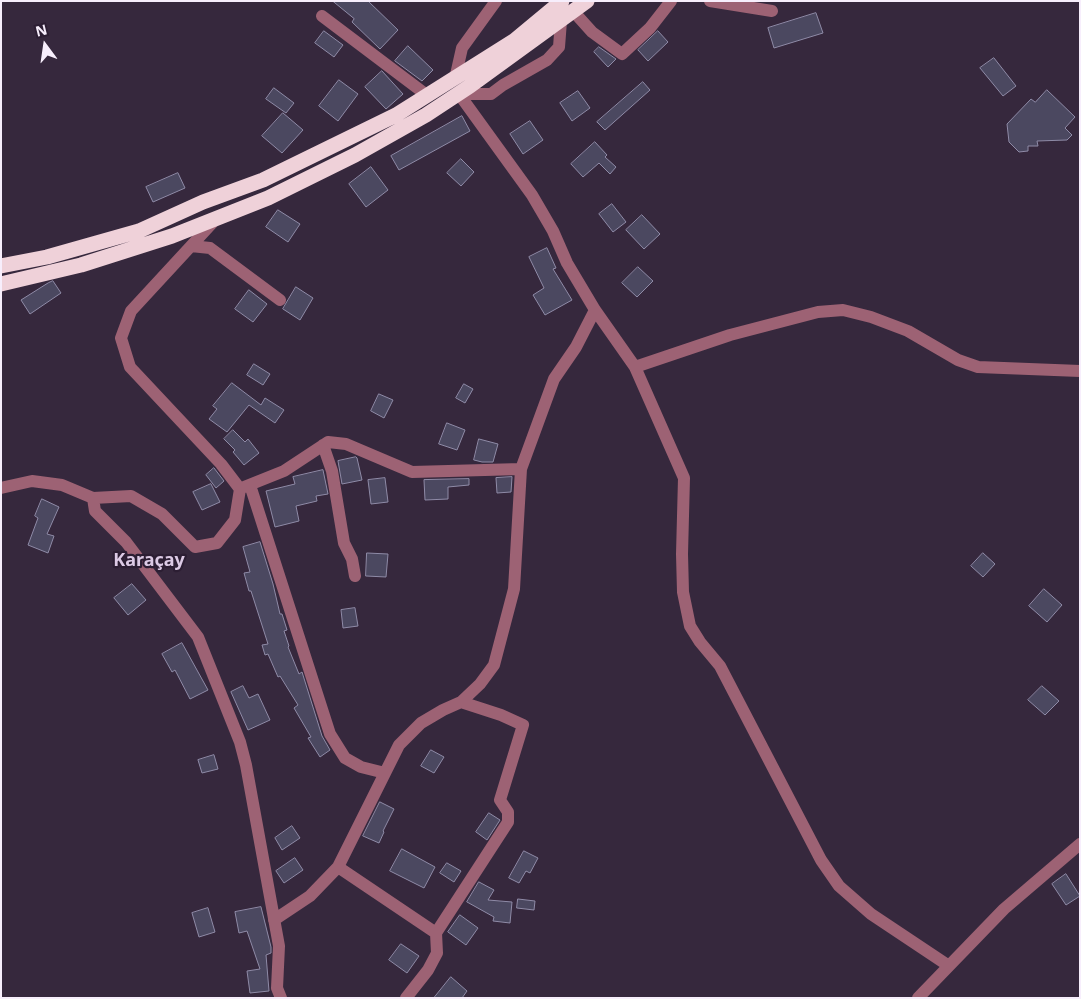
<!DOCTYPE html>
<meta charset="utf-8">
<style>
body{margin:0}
#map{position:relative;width:1081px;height:999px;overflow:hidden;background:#36283d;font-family:"Noto Sans",sans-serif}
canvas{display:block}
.frame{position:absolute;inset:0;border:2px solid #f7eefc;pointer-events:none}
.north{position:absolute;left:20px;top:20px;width:50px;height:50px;-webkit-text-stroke:4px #2c1e33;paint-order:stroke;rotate:346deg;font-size:14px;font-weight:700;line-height:20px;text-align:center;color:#f7eefc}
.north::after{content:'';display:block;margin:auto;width:18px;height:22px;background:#f7eefc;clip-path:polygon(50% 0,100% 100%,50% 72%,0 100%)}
</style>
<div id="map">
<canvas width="1081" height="999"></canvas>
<div class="frame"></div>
<div class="north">N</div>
</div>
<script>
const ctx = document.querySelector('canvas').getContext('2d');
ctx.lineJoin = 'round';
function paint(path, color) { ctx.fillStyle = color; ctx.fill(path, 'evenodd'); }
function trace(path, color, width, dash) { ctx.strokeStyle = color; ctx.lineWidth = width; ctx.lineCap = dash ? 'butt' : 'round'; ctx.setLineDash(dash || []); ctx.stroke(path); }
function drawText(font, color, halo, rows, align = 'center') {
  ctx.font = font + ' "Noto Sans",sans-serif'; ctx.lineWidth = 4.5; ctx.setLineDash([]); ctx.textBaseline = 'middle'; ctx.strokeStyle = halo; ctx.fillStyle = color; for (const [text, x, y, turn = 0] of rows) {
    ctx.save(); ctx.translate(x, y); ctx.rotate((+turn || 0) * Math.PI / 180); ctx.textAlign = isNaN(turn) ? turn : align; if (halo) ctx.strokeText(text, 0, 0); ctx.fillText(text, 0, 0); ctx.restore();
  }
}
const building = new Path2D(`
 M333,1h35l30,29 -18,19 -28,-27 2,-3z
 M816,13l7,20 -49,15 -6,-20z
 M324,31l19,14 -9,12 -19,-14z
 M658,31l10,11 -20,19 -10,-11z
 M408,46l25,24 -11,11 -27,-20z
 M599,47l17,12 -8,8 -14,-15z
 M994,58l22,28 -13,10 -23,-28z
 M382,71l21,23 -17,15 -21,-22z
 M339,80l19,14 -20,27 -19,-15z
 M643,82l7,8 -45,40 -8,-8z
 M274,88l20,15 -8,10 -20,-14z
 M1047,90l28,27 -10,11 7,7 -5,5 -30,1 1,5h-10v5l-9,1 -10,-10 -2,-18 24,-25 4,3z
 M578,91l12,17 -18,13 -12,-18z
 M283,113l20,17 -21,23 -20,-17z
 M462,116l8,15 -71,39 -8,-14z
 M530,121l13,19 -20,14 -13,-20z
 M595,142l12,13 -2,2 11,10 -6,7 -11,-11 -16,14 -12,-13z
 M461,159l13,13 -13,14 -14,-13z
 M371,167l17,23 -22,17 -17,-23z
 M178,173l7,15 -32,14 -7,-15z
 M612,204l14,18 -13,10 -14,-18z
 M278,210l22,14 -12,18 -22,-15z
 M642,215l18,19 -16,15 -18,-19z
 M547,248l9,20 -3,1 19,31 -27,15 -12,-20 11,-7 -15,-31z
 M638,267l15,14 -16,16 -15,-14z
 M53,281l8,12 -31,21 -9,-14 27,-17z
 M296,287l17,11 -13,22 -17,-11z
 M249,290l18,14 -14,18 -18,-13z
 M254,364l16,10 -7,11 -16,-10z
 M232,383l29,22 4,-7 19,12 -9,13 -26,-18 -22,27 -18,-13 8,-10 -4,-3z
 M464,384l9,5 -8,14 -9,-5z
 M379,394l14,6 -9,18 -13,-7z
 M447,423l18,7 -8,20 -18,-6z
 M233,430l12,12 3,-3 11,14 -15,12 -11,-13 2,-2 -11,-11z
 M479,439l19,5 -5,18h-11l-8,-2z
 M356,457l1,1 5,22 -20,4 -4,-23z
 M214,468l10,13 -8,7 -10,-13z
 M323,470l5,24 -12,2 1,5 -21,5 3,15 -24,6 -9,-36 29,-7 -2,-7z
 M512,477l-1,15 -14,1 -1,-15z
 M385,478l3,24 -17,2 -3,-24z
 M469,479v6l-21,2v12l-23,1 -1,-20z
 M211,484l9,18 -18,8 -9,-18z
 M42,499l17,8 -12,27 7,2 -6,17 -20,-8 10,-27 -3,-2z
 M260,542l13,42 7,30h2l5,16 -3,1 5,15 -1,1 11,27 3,-2 20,64 8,14 -10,7 -12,-19 3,-1 -17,-29 4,-3 -18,-29 -2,1 -10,-23 -3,1 -3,-10 6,-1 -17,-53h-2l-5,-18 6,-1 -7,-25z
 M367,553l21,1 -2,23 -20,-1z
 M983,553l12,11 -12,13 -12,-11z
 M132,584l14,16 -18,15 -14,-17z
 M1044,589l18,16 -15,17 -18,-16z
 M355,608l3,18 -15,2 -2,-18z
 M182,643l26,47 -18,9 -15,-29 -3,2 -10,-18z
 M243,686l6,12 9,-4 12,26 -22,10 -17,-38z
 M1042,686l17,15 -14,14 -17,-15z
 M431,750l13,7 -10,16 -13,-7z
 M214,755l4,14 -16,4 -4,-13z
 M380,802l14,7 -11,22 1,1 -5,11 -16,-7z
 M489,813l11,7 -13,20 -11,-8z
 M292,826l8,12 -18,12 -7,-12z
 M402,849l33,18 -11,21 -34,-17z
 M524,851l14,7 -8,15 -4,-2 -7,12 -10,-5z
 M295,858l8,12 -19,13 -8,-12z
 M447,863l14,8 -7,11 -14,-9z
 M1066,874l14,22 -14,9 -14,-21z
 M479,882l15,8 -6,10 24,2 -2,21 -17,-2 1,-4 -27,-15z
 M518,899l17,2 -1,9 -17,-2z
 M261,907l10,40v6l-5,2 3,36 -19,2 -3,-22 13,-2 -13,-38 -8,2 -4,-21z
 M208,908l7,24 -16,5 -7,-24z
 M460,915l18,13 -12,17 -18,-13z
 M401,944l18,12 -12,17 -18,-13z
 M451,977l16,14 -5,7h-28z`);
const minor = new Path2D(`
 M710,1l62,10
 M574,12l18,20 30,22 28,-26 21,-27
 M322,16l106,80
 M455,79l7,-31 34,-47
 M459,94l73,101 21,36 14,32 28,47 40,57 49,111 -2,76 1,38 7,34 10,16 20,24 101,194 18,26 32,28 78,52
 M459,94h32l12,-9 44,-25 12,-13 2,-26
 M215,220l-84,91 -10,27 9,29 91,97 19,25 -5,31 -18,23 -22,4 -33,-33 -31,-18 -38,2 2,13 31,31 72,95 42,105 6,23 33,181 -2,42 4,10
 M191,246l19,2 70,52
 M635,367l95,-32 88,-23 25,-2 28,7 37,14 50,29 20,7 102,4
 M323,445l9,26 12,72 8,16 3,17
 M250,485l80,249 15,24 16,9 24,6
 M244,487l40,-16 44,-29 18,2 66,28 109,-3
 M1,488l31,-7 30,4 31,13
 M338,867l98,66
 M274,920l36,-24 28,-29 61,-122 22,-22 22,-13 18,-8 19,-18 14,-19 20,-76 7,-120 33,-90 22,-32 19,-37
 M406,998l22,-28 9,-17 -1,-20 72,-111v-10l-8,-12 23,-75 -22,-10 -40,-13
 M918,998l86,-89 76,-65`);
const highway = new Path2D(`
 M1,266l46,-9 92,-26 64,-29 60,-22 133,-65 119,-75 47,-39
 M1,284l80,-19 91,-29 96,-38 87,-43 71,-40 44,-29 117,-85`);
const quarterNames = [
 ["Karaçay",149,561]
];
paint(building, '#4b4860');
trace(building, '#8f8ba7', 1);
trace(minor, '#9d6274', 12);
trace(highway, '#efd1d9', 15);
drawText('bold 18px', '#dccae5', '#2c1e33', quarterNames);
</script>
